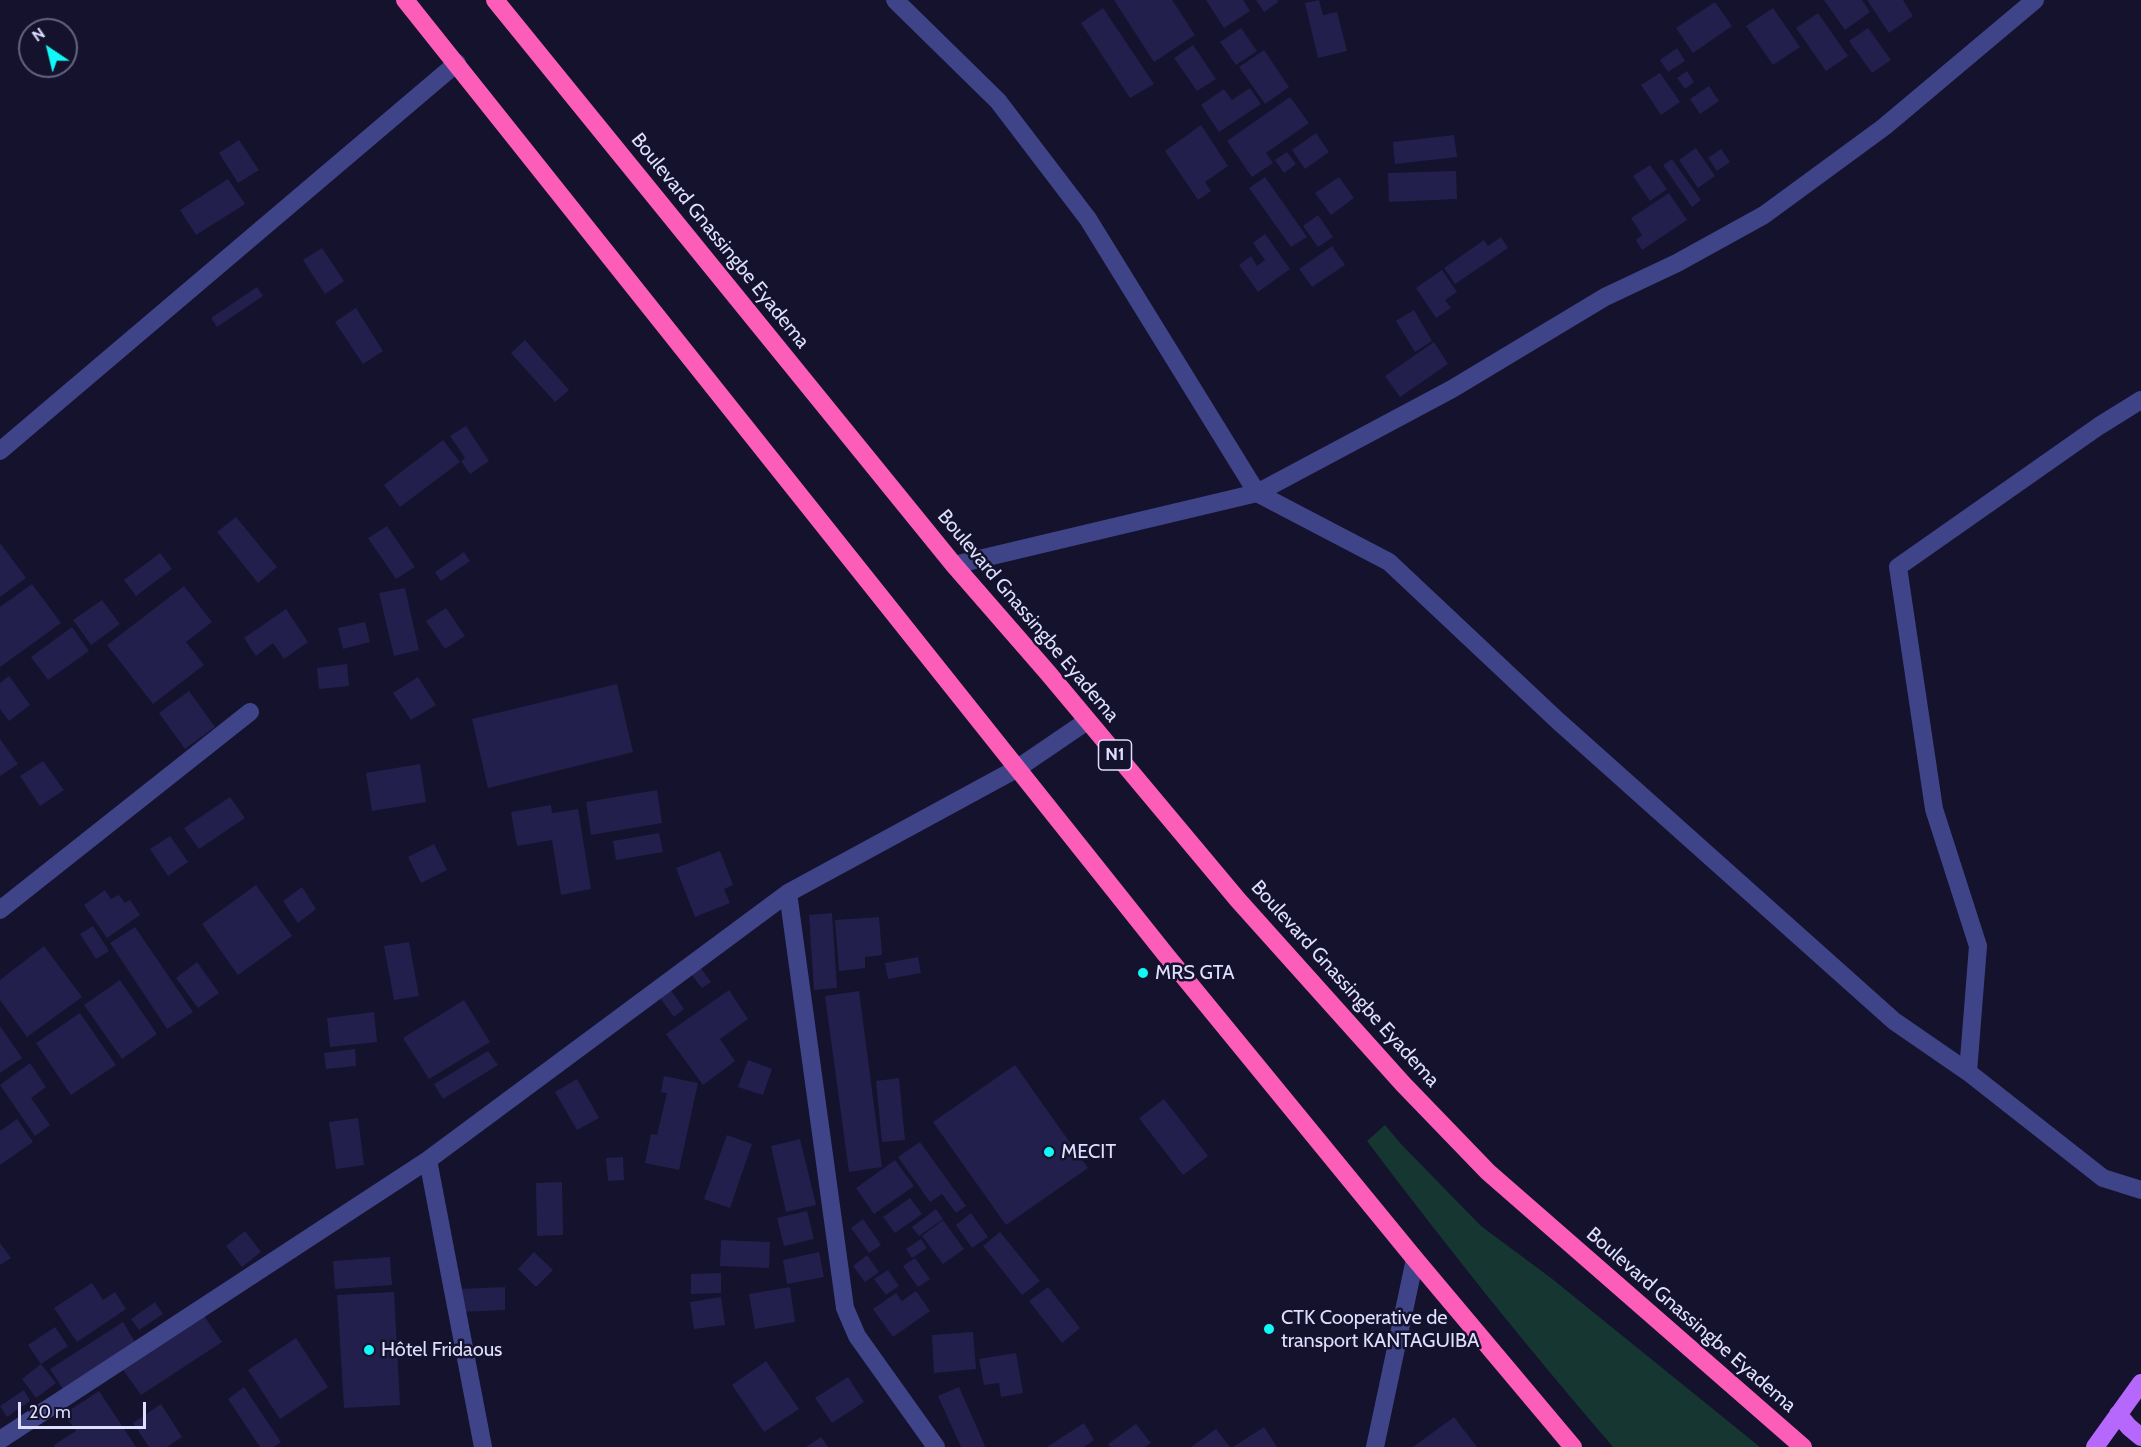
<!DOCTYPE html>
<meta charset="utf-8">
<style>
body{margin:0}
#map{position:relative;width:2141px;height:1447px;overflow:hidden;background:#14122c;font-family:Cabin,sans-serif}
canvas{display:block}
.north{position:absolute;left:18px;top:18px;width:60px;height:60px;box-sizing:border-box;background:#14122c;border:2px solid #656480;border-radius:50%;rotate:325deg;font-size:16px;font-weight:700;line-height:24px;text-align:center;color:#dedefe}
.north::after{content:'';display:block;margin:auto;width:21px;height:27px;background:#10f9f7;clip-path:polygon(50% 0,100% 100%,50% 72%,0 100%)}
.scale{position:absolute;left:18px;top:1402px;width:128px;height:27px;box-sizing:border-box;border:3px solid #dedefe;border-top:0;padding-left:8px;font-size:18px;line-height:21px;white-space:nowrap;color:#dedefe;-webkit-text-stroke:4px #14122c;paint-order:stroke}
</style>
<div id="map">
<canvas width="2141" height="1447"></canvas>
<div class="north">N</div>
<div class="scale">20 m</div>
</div>
<script>
const ctx = document.querySelector('canvas').getContext('2d');
ctx.lineJoin = 'round';
function paint(path, color) { ctx.fillStyle = color; ctx.fill(path, 'evenodd'); }
function trace(path, color, width, dash) { ctx.strokeStyle = color; ctx.lineWidth = width; ctx.lineCap = dash ? 'butt' : 'round'; ctx.setLineDash(dash || []); ctx.stroke(path); }
function drawText(font, color, halo, rows, align = 'center') {
  ctx.font = font + ' Cabin,sans-serif'; ctx.lineWidth = 5; ctx.setLineDash([]); ctx.textBaseline = 'middle'; ctx.strokeStyle = halo; ctx.fillStyle = color; for (const [text, x, y, turn = 0] of rows) {
    ctx.save(); ctx.translate(x, y); ctx.rotate((+turn || 0) * Math.PI / 180); ctx.textAlign = isNaN(turn) ? turn : align; if (halo) ctx.strokeText(text, 0, 0); ctx.fillText(text, 0, 0); ctx.restore();
  }
}
const green = new Path2D(`
 M1385,1125l16,19 80,82 70,52 209,169h-147c-86,-100 -167,-201 -246,-306z`);
const building = new Path2D(`
 M1114,0h58l23,35 -41,27z
 M1206,0h37l7,11 -26,17z
 M1256,0h21l1,2 -14,10z
 M1319,0l4,15 14,-3 10,39 -29,7 -13,-55z
 M1824,0h38l8,12 -25,18z
 M1867,0h36l10,16 -24,17z
 M1715,2l17,24 -39,27 -17,-25z
 M1103,8l51,76 -24,14 -49,-75z
 M1773,8l27,39 -27,18 -27,-39z
 M1818,13l30,43 -22,15 -30,-43z
 M1241,28l16,23 -21,14 -16,-23z
 M1868,28l23,32 -19,13 -23,-32z
 M1193,45l23,34 -19,12 -23,-33z
 M1677,48l8,13 -17,11 -8,-12z
 M1264,50l25,37 -24,17 -26,-37z
 M1687,71l7,11 -9,7 -8,-11z
 M1660,73l20,29 -19,13 -20,-30z
 M1709,86l10,15 -19,13 -10,-15z
 M1250,88l11,16 -42,28 -18,-27 23,-16 8,11z
 M1290,97l19,26 -43,30 7,10 -21,14 -25,-36z
 M1201,125l27,41 -23,16 6,9 -13,9 -33,-49z
 M1316,133l13,19 -24,17 -13,-19z
 M1454,135l3,22 -62,7 -2,-22z
 M239,140l20,30 -21,13 -19,-30z
 M1696,148l19,28 -17,12 -19,-28z
 M1721,149l9,13 -13,9 -9,-13z
 M1287,152l9,12 -12,9 -9,-13z
 M1672,159l29,41 -9,7 -29,-42z
 M1650,165l17,24 -17,12 -17,-25z
 M1456,171l1,28 -68,3 -1,-29z
 M1265,177l42,60 -16,10 -42,-59z
 M1339,177l15,21 -23,17 -16,-22z
 M228,179l17,25 -49,31 -16,-25z
 M1669,193l18,27 -45,30 -6,-10 6,-5 -11,-17z
 M1318,215l15,22 -15,10 -15,-21z
 M1265,234l25,35 -32,23 -19,-27 12,-9 6,10 8,-6 -12,-17z
 M1501,237l7,11 -53,36 -11,-16 40,-28 4,6z
 M1332,246l13,19 -33,22 -13,-18z
 M322,248l22,33 -19,13 -22,-34z
 M1442,270l15,22 -12,8 6,8 -15,10 -20,-30z
 M257,287l6,9 -46,31 -6,-9z
 M356,308l27,43 -20,13 -28,-42z
 M1414,310l18,31 -17,11 -19,-31z
 M525,340l44,50 -14,12 -44,-49z
 M1434,342l14,22 -48,33 -15,-21z
 M466,426l23,35 -19,13 -9,-13 4,-3 -15,-22z
 M443,440l17,22 -60,45 -16,-22z
 M236,517l41,50 -19,16 -41,-51z
 M387,526l28,41 -19,12 -28,-41z
 M0,543l26,35 -26,19z
 M464,552l6,9 -29,20 -6,-9z
 M160,553l12,16 -36,27 -12,-16z
 M32,584l29,39 -61,44v-60z
 M184,586l28,36 -26,20 18,23 -51,39 -46,-59z
 M405,588l14,62 -25,6 -15,-63z
 M102,600l18,24 -29,21 -18,-25z
 M446,608l19,28 -20,13 -19,-28z
 M286,609l22,33 -24,17 -11,-16 -17,13 -12,-18z
 M365,622l5,20 -27,7 -5,-21z
 M72,627l17,24 -41,29 -17,-23z
 M347,664l2,22 -30,3 -2,-21z
 M9,676l21,29 -21,16 -9,-12v-26z
 M418,677l18,28 -25,15 -18,-27z
 M617,684l16,68 -145,36 -16,-69z
 M189,691l26,36 -30,22 -26,-36z
 M0,739l18,25 -18,12z
 M43,761l21,29 -24,16 -20,-30z
 M420,764l6,38 -54,9 -6,-38z
 M657,790l5,33 -71,12 -5,-33z
 M230,797l15,21 -46,31 -15,-21z
 M551,805l1,8 26,-4 13,80 -30,6 -9,-55 -35,6 -6,-34z
 M659,833l4,19 -47,8 -3,-19z
 M170,836l18,26 -20,14 -18,-27z
 M434,844l13,26 -26,13 -13,-26z
 M720,851l13,34 -9,4 6,14 -35,14 -19,-49z
 M256,885l36,51 -54,39 -36,-51z
 M302,887l14,22 -18,14 -15,-22z
 M105,890l6,9 8,-4 6,8 5,-3 10,15 -33,23 -23,-33z
 M832,913l5,75 -23,2 -5,-75z
 M879,917l3,38 -17,2v11l-26,3 -4,-51z
 M93,926l16,25 -13,8 -16,-25z
 M135,927l58,85 -26,17 -57,-86z
 M409,942l10,54 -25,4 -10,-54z
 M44,946l38,51 -55,40 -27,-37v-20z
 M918,957l3,16 -33,6 -3,-16z
 M197,962l22,31 -21,15 -22,-30z
 M699,966l12,16 -9,6 -12,-15z
 M120,980l37,54 -35,25 -38,-54z
 M668,986l16,23 -10,8 -16,-22z
 M729,990l19,29 -28,20 15,22 -32,24 -37,-51z
 M859,991l23,176 -33,5 -24,-176z
 M464,1000l26,42 -61,37 -26,-41z
 M374,1012l3,30 -47,5 -3,-29z
 M80,1013l36,52 -45,30 -35,-52z
 M0,1026l22,32 -22,15z
 M355,1049l1,17 -30,3 -2,-16z
 M488,1051l10,14 -55,34 -9,-15z
 M748,1060l24,9 -9,26 -25,-8z
 M30,1063l16,24 -15,11 19,27 -15,11 -35,-51z
 M1015,1065l73,103 -82,57 -73,-103z
 M664,1076l34,7 -19,87 -34,-7 6,-29 6,1 10,-42 -6,-1z
 M899,1078l6,62 -23,2 -6,-61z
 M577,1079l22,39 -22,12 -22,-38z
 M1164,1099l44,57 -25,19 -44,-57z
 M358,1118l6,47 -28,4 -7,-47z
 M17,1119l16,23 -33,23v-34z
 M727,1135l25,9 -22,64 -26,-9z
 M800,1139l16,66 -30,7 -15,-66z
 M920,1142l46,64 -10,7 -14,-19 -12,8 -32,-45z
 M623,1157l1,23 -16,1 -2,-23z
 M895,1160l19,26 -40,28 -18,-26z
 M562,1182l1,53 -26,1 -1,-53z
 M910,1198l12,16 -27,19 -12,-16z
 M936,1209l7,10 -24,17 -7,-9z
 M807,1211l7,28 -30,7 -7,-28z
 M971,1213l17,24 -16,11 -16,-23z
 M863,1219l18,26 -12,8 -18,-25z
 M943,1220l21,29 -21,15 -21,-28z
 M245,1231l16,21 -19,15 -16,-21z
 M1000,1232l40,49 -18,14 -39,-49z
 M921,1239l6,9 -15,10 -6,-9z
 M721,1240l49,2 -1,26 -49,-2z
 M0,1243l11,15 -11,7z
 M534,1252l19,18 -17,17 -18,-18z
 M819,1252l5,25 -37,7 -4,-24z
 M867,1255l12,17 -14,10 -12,-16z
 M390,1257l2,28 -57,4 -2,-28z
 M915,1258l15,21 -12,8 -15,-21z
 M888,1270l11,16 -13,9 -12,-16z
 M721,1273v20l-30,1v-20z
 M92,1283l11,17 12,-8 11,17 -49,33 -23,-34z
 M505,1287v23l-45,2v-23z
 M790,1287l5,35 -40,7 -6,-35z
 M1048,1287l32,41 -18,15 -33,-42z
 M916,1291l14,20 -37,26 -20,-28 23,-16 6,8z
 M394,1292l6,113 -56,3 -7,-113z
 M721,1297l4,28 -31,4 -4,-27z
 M155,1302l8,12 -24,16 -8,-11z
 M202,1313l20,29 -81,53 -20,-28z
 M123,1322l12,20 -72,47 -13,-20z
 M55,1327l13,19 -27,18 -13,-19z
 M973,1332l3,37 -42,4 -2,-38z
 M296,1338l32,49 -48,32 -32,-49z
 M1016,1353l7,40 -22,4 -2,-14 -15,2 -5,-26z
 M766,1361l33,48 -35,23 -32,-47z
 M41,1364l15,19 -20,15 -14,-19z
 M848,1377l16,25 -32,21 -17,-25z
 M244,1387l37,55 -7,5h-14l-32,-48z
 M959,1387l26,59 -1,1h-23l-23,-51z
 M24,1390l6,11 -23,16 -7,-11z
 M99,1391l37,56h-81l-1,-2 22,-14 -12,-17z
 M161,1404l21,33 -15,10h-18l-16,-24z
 M1454,1417l23,30h-64z
 M1084,1423l10,17 -10,7h-37z
 M1136,1424l15,19 -6,4h-35l-2,-3z
 M1264,1427l13,20h-44z
 M1216,1429l14,18h-39z
 M821,1437l7,10h-22z`);
const minor = new Path2D(`
 M895,0l103,101 90,118 169,274 132,69 168,158 337,301 74,51 135,106 38,12
 M0,451l457,-388
 M954,565l303,-72 195,-104 153,-92 72,-34 87,-48 120,-88 151,-127
 M788,893l57,415 12,28 79,111
 M0,910l250,-198
 M1968,1072l10,-126 -44,-137 -36,-242 201,-141 42,-26
 M428,1160l55,287
 M0,1440l428,-280 360,-267 230,-125 69,-47
 M1375,1447l40,-188`);
const major = new Path2D(`
 M2118,1414l11,13 12,10
 M2095,1447l46,-64`);
const highway = new Path2D(`
 M405,0l761,955 249,304 158,188
 M495,0l459,565 94,108 190,227 165,184 85,88 315,275`);
const markers = [
 [1143,973,6,"#10f9f7"],
 [1049,1152,6,"#10f9f7"],
 [1269,1329,6,"#10f9f7"],
 [369,1350,6,"#10f9f7"]
];
const shields = [
 [1115,755,33]
];
const shieldNames = [
 ["N1",1115,755]
];
const streetNames = [
 ["Boulevard Gnassingbe Eyadema",720,241,51],
 ["Boulevard Gnassingbe Eyadema",1028,616,50],
 ["Boulevard Gnassingbe Eyadema",1345,984,48],
 ["Boulevard Gnassingbe Eyadema",1691,1320,41]
];
const poiNames = [
 ["MRS GTA",1155,973],
 ["MECIT",1061,1152],
 ["CTK Cooperative de",1281,1318],
 ["transport KANTAGUIBA",1281,1341],
 ["Hôtel Fridaous",381,1350]
];
paint(green, '#153631');
paint(building, '#231f4c');
trace(minor, '#3f4489', 18);
trace(major, '#b568fb', 18);
trace(highway, '#fb5db9', 18);
for (const [x, y, r, color] of markers) { const dot = new Path2D(); dot.arc(x, y, r, 0, 2 * Math.PI); ctx.fillStyle = color; ctx.fill(dot); trace(dot, '#14122c', 2); }
for (const [x, y, w] of shields) { const box = new Path2D(); box.roundRect(x - w / 2, y - 15, w, 30, 4.5); ctx.fillStyle = '#14122c'; ctx.fill(box); trace(box, '#dedefe', 1.5); }
drawText('bold 18px', '#dedefe', null, shieldNames);
drawText('20px', '#dedefe', '#14122c', streetNames);
drawText('20px', '#dedefe', '#14122c', poiNames, 'left');
</script>
